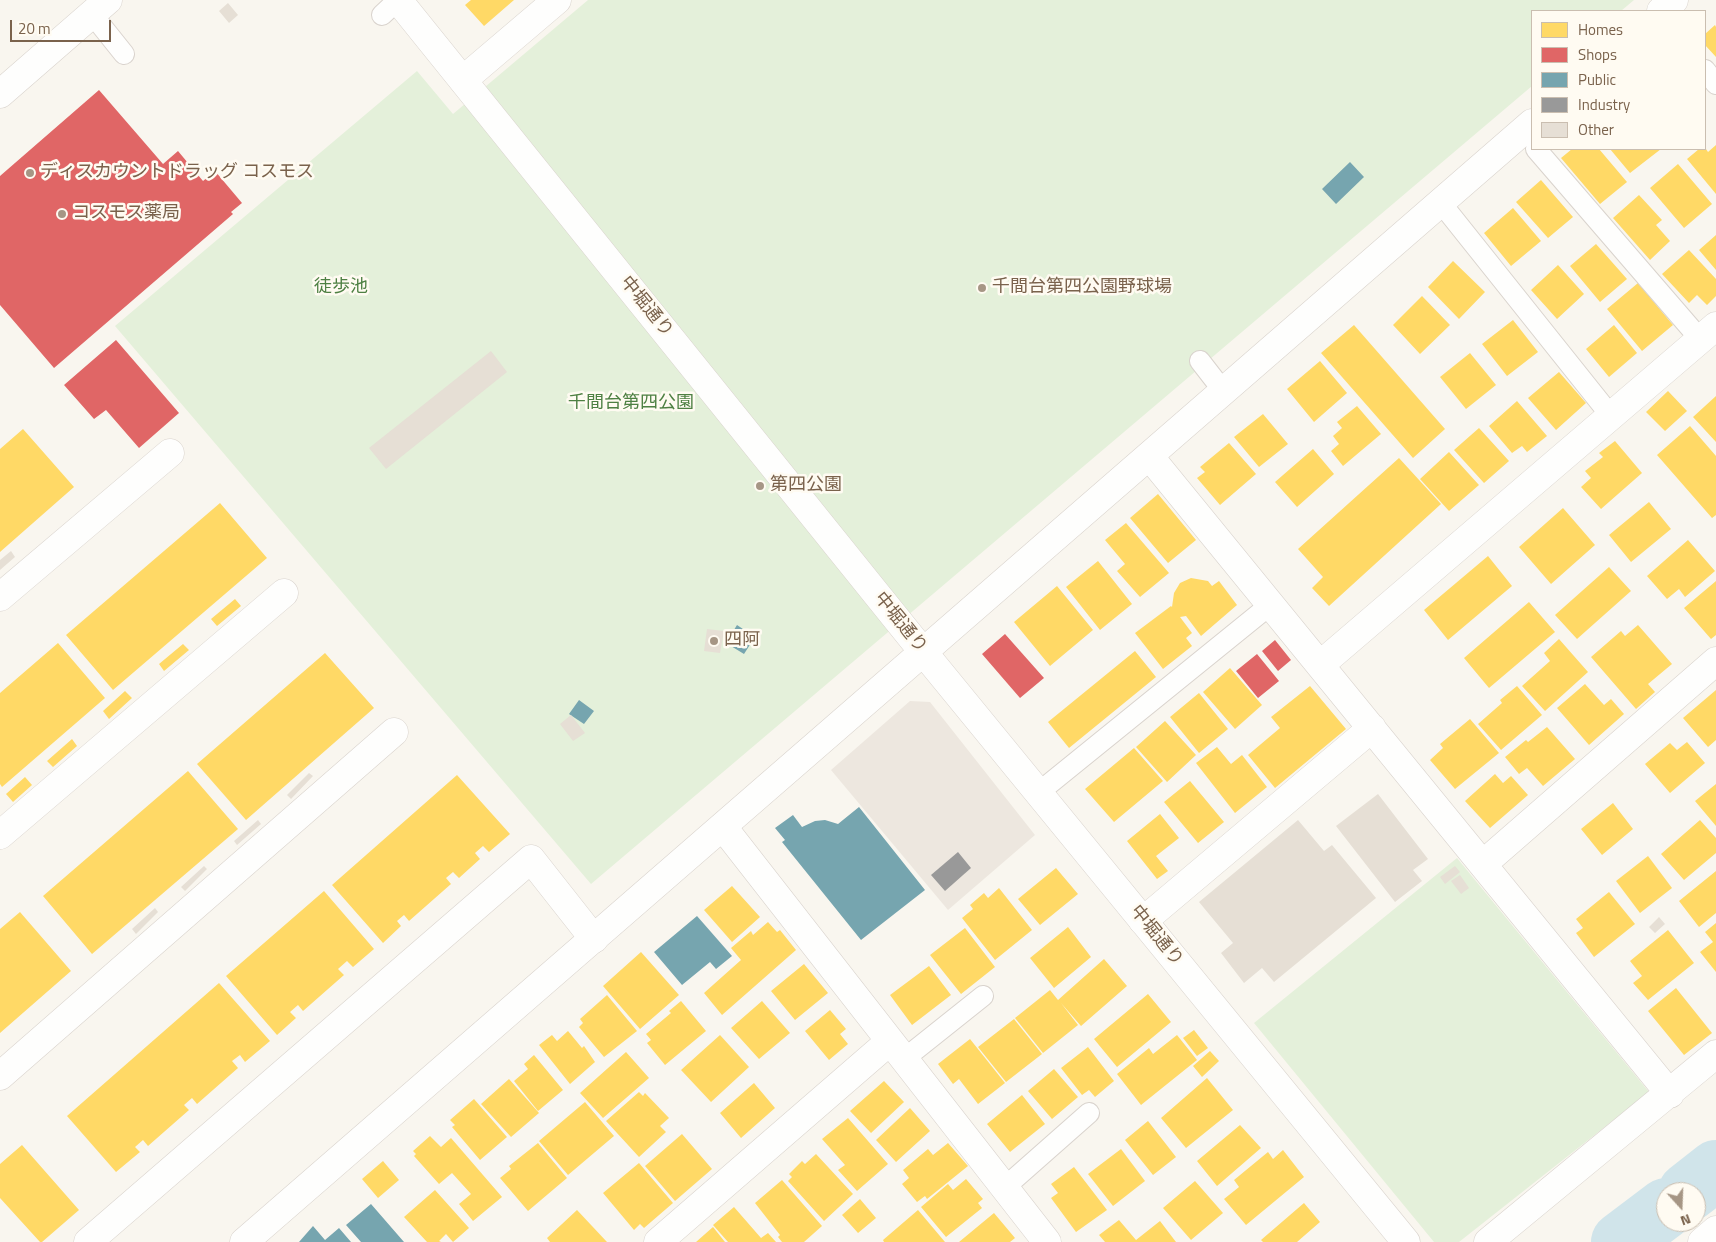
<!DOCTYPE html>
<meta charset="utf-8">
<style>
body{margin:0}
#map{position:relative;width:1716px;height:1242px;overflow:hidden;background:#f9f6ef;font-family:"Titillium Web",sans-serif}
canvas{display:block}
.legend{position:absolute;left:1531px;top:10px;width:175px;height:140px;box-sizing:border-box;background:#fffbf2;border:1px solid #cabeb0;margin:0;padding:6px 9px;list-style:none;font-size:15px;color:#7a624c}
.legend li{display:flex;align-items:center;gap:10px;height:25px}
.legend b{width:25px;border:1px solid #cabeb0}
.north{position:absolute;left:1656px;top:1182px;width:50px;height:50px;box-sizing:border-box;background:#fffbf2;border:1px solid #cabeb0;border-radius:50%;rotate:160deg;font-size:14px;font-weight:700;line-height:20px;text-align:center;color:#7a624c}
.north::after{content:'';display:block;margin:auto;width:18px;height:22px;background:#a69685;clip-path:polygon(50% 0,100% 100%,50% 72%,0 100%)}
.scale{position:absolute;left:10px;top:20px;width:101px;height:22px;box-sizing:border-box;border:2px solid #7a624c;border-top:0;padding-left:6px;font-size:15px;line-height:18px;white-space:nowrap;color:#7a624c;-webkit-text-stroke:4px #fffbf2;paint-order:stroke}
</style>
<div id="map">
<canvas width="1716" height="1242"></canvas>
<ul class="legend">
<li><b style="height:14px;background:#ffd966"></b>Homes</li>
<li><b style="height:14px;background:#e06666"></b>Shops</li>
<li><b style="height:14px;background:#76a5af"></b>Public</li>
<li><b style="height:14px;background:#999"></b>Industry</li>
<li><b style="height:14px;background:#e6dfd5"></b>Other</li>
</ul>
<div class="north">N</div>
<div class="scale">20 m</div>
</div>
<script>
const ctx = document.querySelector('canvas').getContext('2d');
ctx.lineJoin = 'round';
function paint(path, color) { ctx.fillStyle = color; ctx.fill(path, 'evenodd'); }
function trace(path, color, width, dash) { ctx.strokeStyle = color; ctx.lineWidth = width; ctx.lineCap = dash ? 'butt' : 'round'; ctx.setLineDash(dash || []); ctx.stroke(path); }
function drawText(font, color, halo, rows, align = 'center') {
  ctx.font = font + ' "Titillium Web","Noto Sans JP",sans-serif'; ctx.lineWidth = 5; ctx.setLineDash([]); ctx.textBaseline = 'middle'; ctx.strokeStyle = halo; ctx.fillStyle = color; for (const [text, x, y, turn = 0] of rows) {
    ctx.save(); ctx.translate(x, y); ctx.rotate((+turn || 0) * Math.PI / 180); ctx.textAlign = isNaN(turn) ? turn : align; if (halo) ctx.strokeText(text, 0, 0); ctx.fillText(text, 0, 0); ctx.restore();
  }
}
const industrial = new Path2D(`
 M910,701l20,1 105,133 -87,75 -117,-140z`);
const green = new Path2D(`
 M588,0h1046l-13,11h-89v75l-941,798 -476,-558 302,-255 36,43z
 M1457,858l192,234 -190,150h-25l-180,-219z`);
const homes = new Path2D(`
 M471,0h43l-30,26 -19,-21z
 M1715,25l1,2v30l-11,-12v-11z
 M1716,145v49l-29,-35 12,-10h7l2,3z
 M1572,149h27l28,33 -27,22 -39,-46z
 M1610,149h51l-31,24z
 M1678,164l34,40 -28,24 -34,-40z
 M1541,180l32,37 -25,21 -32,-36z
 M1639,195l23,25 -6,5 14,16 -20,19 -37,-42z
 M1513,208l28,33 -30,25 -27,-33z
 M1716,235v35l-17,-20z
 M1596,244l31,35 -27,23 -30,-36z
 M1689,250l27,29v17l-9,9 -10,-10 -8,8 -27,-29z
 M1453,261l32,31 -26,27 -31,-32z
 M1558,265l26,29 -27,25 -26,-29z
 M1638,283l35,42 -31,26 -35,-42z
 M1422,296l28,29 -30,29 -27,-29z
 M1513,320l25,32 -31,24 -25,-32z
 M1354,325l91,104 -32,29 -92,-105z
 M1614,325l23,28 -28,24 -23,-28z
 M1470,353l26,32 -30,24 -26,-32z
 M1320,361l27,32 -33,29 -27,-33z
 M1559,372l27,31 -30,27 -28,-32z
 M1668,391l19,20 -22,20 -19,-19z
 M1716,396v46l-23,-25z
 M1517,401l30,35 -20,16 -5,-6 -10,7 -23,-27z
 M1357,406l24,28 -38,32 -12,-15 8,-7 -6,-8 9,-8 -5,-6z
 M1263,414l25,30 -29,23 -25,-30z
 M1690,426l26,30v59l-4,3 -55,-63z
 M1479,428l30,33 -25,22 -30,-33z
 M23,429l51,58 -74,65v-103z
 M1615,441l27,32 -41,36 -20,-22 10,-9 -6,-7 18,-14 -4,-4z
 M1229,443l27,31 -36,31 -23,-27 8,-6 -5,-5z
 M1313,449l21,25 -37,33 -22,-25z
 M1449,452l30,33 -30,26 -29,-32z
 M1399,458l42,46 -112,102 -17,-18 11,-11 -25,-28z
 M1158,494l38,46 -28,23 -38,-45z
 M1649,502l22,27 -40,33 -22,-27z
 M220,503l47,55 -154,132 -47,-55z
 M1563,508l32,37 -44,39 -32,-37z
 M1126,523l43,50 -29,24 -23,-26 8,-7 -20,-24z
 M1688,540l27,31 -30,26 -6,-8 -12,10 -20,-23z
 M1488,556l24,30 -64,54 -24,-30z
 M1098,561l34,43 -32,26 -34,-43z
 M1609,567l22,24 -54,48 -22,-24z
 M1191,578l17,3 4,5 7,-5 18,24 -36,31 -15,-20 -6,1 12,16 -6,5 6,8 -29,23 -28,-36 36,-27 1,1 2,-14 6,-10z
 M1716,581v54l-5,4 -27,-31z
 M1057,586l36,44 -43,36 -36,-44z
 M235,599l6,7 -24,20 -6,-7z
 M1529,602l26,30 -66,56 -25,-30z
 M1638,625l34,39 -24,20 7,8 -19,17 -45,-52 30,-26 4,5z
 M1559,639l29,33 -43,39 -23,-25 28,-25 -6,-8z
 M58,643l47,55 -103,89 -2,-3v-91z
 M183,644l6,6 -25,21 -5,-7z
 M1135,651l21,26 -87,71 -21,-26z
 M325,653l49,55 -128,112 -49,-56z
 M1230,668l32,37 -27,24 -32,-37z
 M1585,684l19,21 7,-6 13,15 -35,31 -32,-37z
 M1310,686l36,43 -71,59 -27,-33 32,-27 -9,-11z
 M1517,686l25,29 -41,35 -23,-26 24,-21 -2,-3z
 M1716,690v50l-8,7 -25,-29z
 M125,691l7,7 -23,21 -6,-8z
 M1199,693l29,36 -29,24 -29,-36z
 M1470,719l29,34 -44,36 -25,-29 13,-12 -3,-4z
 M1165,721l31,34 -29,27 -31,-35z
 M1547,727l28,32 -32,27 -16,-18 -8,6 -14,-17 21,-17 2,2z
 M72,739l5,7 -24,21 -6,-6z
 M1687,742l18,21 -35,30 -25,-29 25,-21 7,7z
 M1217,747l14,17 11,-9 25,32 -32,26 -39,-50z
 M1134,748l29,33 -49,41 -29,-33z
 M188,771l50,58 -146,125 -49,-58z
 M1495,774l8,9 8,-7 17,19 -38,33 -25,-27z
 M457,775l53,59 -21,18 -6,-6 -8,7 5,6 -21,19 -6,-6 -7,6 5,6 -42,37 -5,-6 -7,6 4,5 -18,17 -51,-58z
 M25,777l7,8 -19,17 -7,-8z
 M1190,781l34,41 -26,21 -34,-41z
 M1716,784v42l-21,-25z
 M1613,803l20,26 -31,26 -21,-26z
 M1160,814l19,24 -23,18 12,15 -11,8 -30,-38z
 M1700,820l16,18v15l-32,27 -23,-26z
 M1648,856l24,32 -32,25 -24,-32z
 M1056,868l22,26 -38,31 -22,-26z
 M1716,871v42l-17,14 -20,-26z
 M732,886l28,31 -28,25 -28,-32z
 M999,888l33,42 -37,30 -33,-42 11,-9 -3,-4 14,-12 4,5z
 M324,891l50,58 -21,18 -6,-6 -9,8 6,6 -41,36 -5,-6 -8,7 6,6 -19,17 -51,-59z
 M1609,892l26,32 -41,33 -18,-24 7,-5 -7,-9z
 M20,912l51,59 -71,62v-104z
 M768,922l9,10 3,-2 16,20 -74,65 -18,-22 37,-33 -10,-12 20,-17 2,4z
 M1716,923v49l-16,-20 13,-10 -8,-10z
 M1068,927l23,30 -37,31 -24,-30z
 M965,928l30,39 -34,27 -31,-39z
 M1668,930l26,33 -46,37 -15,-17 9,-7 -12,-15z
 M641,952l38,43 -39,34 -37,-43z
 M1104,959l23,27 -46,40 -20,-23 17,22 -35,28 -28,-35 35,-28 8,10z
 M804,964l24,29 -33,27 -24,-29z
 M929,966l22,29 -39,30 -22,-30z
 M219,983l51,58 -25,21 -5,-7 -8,6 6,7 -41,36 -5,-6 -8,7 5,5 -41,36 -5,-6 -8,7 5,5 -24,20 -49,-56z
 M1676,988l36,45 -28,22 -36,-44z
 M1148,994l23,28 -54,45 -23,-28z
 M607,995l30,36 -33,26 -25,-30 4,-4 -3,-4z
 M681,1001l25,30 -41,34 -18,-22 4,-3 -5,-6 25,-21 -2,-2z
 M762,1001l28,32 -31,26 -28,-31z
 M830,1010l16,19 -6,5 8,10 -19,16 -24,-29z
 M1014,1019l28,35 -36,28 -28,-35z
 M1194,1030l14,18 -11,8 -14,-18z
 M568,1031l14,17 2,-2 11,16 -25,22 -31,-39 13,-10 5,6z
 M720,1035l29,32 -38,35 -30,-32z
 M1177,1035l20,25 -56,45 -24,-31 32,-26 4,6z
 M970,1039l35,44 -27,21 -19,-25 -6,5 -15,-20z
 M1088,1047l26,34 -19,16 -6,-7 -7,5 -21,-27z
 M1210,1051l9,10 -17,16 -9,-11z
 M626,1052l23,26 -46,40 -23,-25z
 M534,1055l29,35 -25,21 -24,-30 14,-12 -4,-5z
 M1054,1069l24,28 -26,22 -24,-28z
 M1207,1078l26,32 -47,38 -25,-30z
 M509,1079l30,34 -28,24 -30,-33z
 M884,1081l20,21 -33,31 -21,-22z
 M754,1083l21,25 -34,30 -21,-25z
 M639,1092l4,4 2,-3 24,25 -9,8 6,6 -27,25 -33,-36z
 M1022,1095l23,29 -35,28 -23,-28z
 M474,1099l33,38 -27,23 -28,-33 3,-2 -5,-5z
 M585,1102l29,34 -46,39 -29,-34z
 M910,1108l20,23 -34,31 -20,-22z
 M848,1118l40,46 -31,27 -19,-21 7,-5 -23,-26z
 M1148,1121l28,36 -23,18 -28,-35z
 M1240,1125l21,23 -44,38 -20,-25z
 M682,1134l30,35 -37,32 -30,-35z
 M430,1136l11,11 10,-9 51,59 -29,24 -14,-17 12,-10 -19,-21 -13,11 -25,-28 2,-2 -3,-3z
 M538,1143l29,35 -39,33 -28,-33 11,-9 -2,-3z
 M948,1143l20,23 -41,33 -2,-3 -8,6 -15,-18 7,-6 -6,-8 25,-21 5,6z
 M22,1145l57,65 -37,32h-2l-40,-44v-34z
 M1121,1149l24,32 -32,25 -25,-32z
 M1283,1150l21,27 -58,48 -22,-26 15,-12 -5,-7 34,-28 5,7z
 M816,1154l37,40 -29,27 -36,-40 4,-4 -3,-3 13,-13 3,3z
 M383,1161l16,19 -21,18 -16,-19z
 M639,1163l34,40 -29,25 -4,-4 -6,6 -31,-37z
 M1074,1167l33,43 -31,22 -25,-34 7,-5 -7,-9z
 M966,1179l17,20 -5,4 4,5 -36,29 -25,-30 27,-23 5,6z
 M782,1180l40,46 -18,16h-22l-4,-5 2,-2 -25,-32z
 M1195,1181l28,32 -32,27 -28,-32z
 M435,1190l34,38 -16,14 -7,-8 -7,7 2,1h-14l-23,-25z
 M860,1199l16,19 -18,15 -16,-18z
 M1304,1203l16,19 -23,20h-34l-2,-2z
 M734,1207l27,31 7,-5 8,9h-48l-15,-17z
 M577,1210l30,32h-57l-3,-4z
 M918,1210l27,32h-61l-1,-2z
 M994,1213l21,25 -5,4h-51z
 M1119,1220l17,20 24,-19 16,21h-71l-6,-7z
 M713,1227l12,15h-29z`);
const shops = new Path2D(`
 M99,90l64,74 15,-13 25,30 12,-10 27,32 -11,9 2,2 -179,154 -54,-63v-129z
 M116,340l63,73 -40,35 -33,-38 -12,9 -30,-34z
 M1005,634l39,44 -24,20 -38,-44z
 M1275,640l16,20 -13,11 -16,-20z
 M1257,654l22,27 -21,17 -22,-27z`);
const public = new Path2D(`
 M1350,162l14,15 -28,27 -14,-15z
 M737,625l18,12 -11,17 -18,-11z
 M579,700l15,11 -10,13 -15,-10z
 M859,807l66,83 -64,50 -79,-98 3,-2 -10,-12 18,-13 9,12 13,-6 10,-1 13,4z
 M697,916l35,40 -16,13 -6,-7 -28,23 -28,-33z
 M371,1204l33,38h-43l-15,-17z
 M313,1226l12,14 14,-12 12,14h-52z`);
const industry = new Path2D(`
 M958,852l13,16 -26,23 -14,-16z`);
const river = new Path2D(`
 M1688,1192l28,-22
 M1621,1242l45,-34`);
const building = new Path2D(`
 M228,3l10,12 -9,8 -10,-12z
 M491,351l16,21 -121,97 -17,-21z
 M11,551l4,6 -15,13v-10z
 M707,629l17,2 -4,22 -16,-2z
 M571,715l14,18 -12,8 -13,-17z
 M309,773l4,3 -22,23 -4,-4z
 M1378,794l50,65 -15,11 9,11 -27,21 -59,-76z
 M258,820l3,4 -24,21 -3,-4z
 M1298,820l26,31 8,-6 44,53 -102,84 -12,-14 -18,15 -23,-30 12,-10 -34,-41z
 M204,866l3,3 -22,22 -4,-4z
 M1455,866l5,6 -15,12 -5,-7z
 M1460,875l9,13 -8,6 -10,-13z
 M155,908l3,4 -22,22 -4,-5z
 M1659,917l6,7 -10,9 -6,-6z`);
const service = new Path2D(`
 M92,14l32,40
 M382,15l16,-15
 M1705,70l11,14
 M1536,149l164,190
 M1441,203l170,213
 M1200,361l24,31
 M1038,793l232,-188
 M904,1059l79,-63
 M1004,1188l85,-75`);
const minor = new Path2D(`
 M463,80l94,-80
 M1150,457l520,637
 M0,597l170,-144
 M1320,665l396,-339
 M723,827l324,415
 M0,835l284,-242
 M1483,864l233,-203
 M1143,921l229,-193
 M0,1076l394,-344
 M88,1242l443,-383 63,80
 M658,1242l232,-201
 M1488,1242l228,-188
 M1702,1242l14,-12`);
const tertiary = new Path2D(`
 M398,0l526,653 482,589
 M1661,11l13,-11
 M0,94l108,-94
 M244,1242l1288,-1119`);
const markers = [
 [30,173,5,"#a69685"],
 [62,214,5,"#a69685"],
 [982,288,5,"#a69685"],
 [760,486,5,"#a69685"],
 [714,641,5,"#a69685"]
];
const poiNames = [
 ["ディスカウントドラッグ コスモス",40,173],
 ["コスモス薬局",72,214],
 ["千間台第四公園野球場",992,288],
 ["第四公園",770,486],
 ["四阿",724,641]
];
const parkNames = [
 ["徒歩池",341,288],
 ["千間台第四公園",631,404]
];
const streetNames = [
 ["中堀通り",646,307,51],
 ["中堀通り",900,623,51],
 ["中堀通り",1156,936,51]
];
paint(industrial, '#ede7df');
paint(green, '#e4f0da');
paint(homes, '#ffd966');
paint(shops, '#e06666');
paint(public, '#76a5af');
paint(industry, '#999');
trace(river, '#d0e4ea', 60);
paint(building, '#e6dfd5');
trace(service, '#d9d3cd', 22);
trace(minor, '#d9d3cd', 29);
trace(tertiary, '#d9d3cd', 29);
trace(service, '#fefefd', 20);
trace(minor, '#fefefd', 28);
trace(tertiary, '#fefefd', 28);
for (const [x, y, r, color] of markers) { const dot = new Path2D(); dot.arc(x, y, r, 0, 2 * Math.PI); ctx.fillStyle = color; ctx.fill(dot); trace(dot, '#fffbf2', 2); }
drawText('18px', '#7a624c', '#fffbf2', poiNames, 'left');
drawText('18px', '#4e8043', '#fffbf2', parkNames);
drawText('18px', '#7a624c', '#fffbf2', streetNames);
</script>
